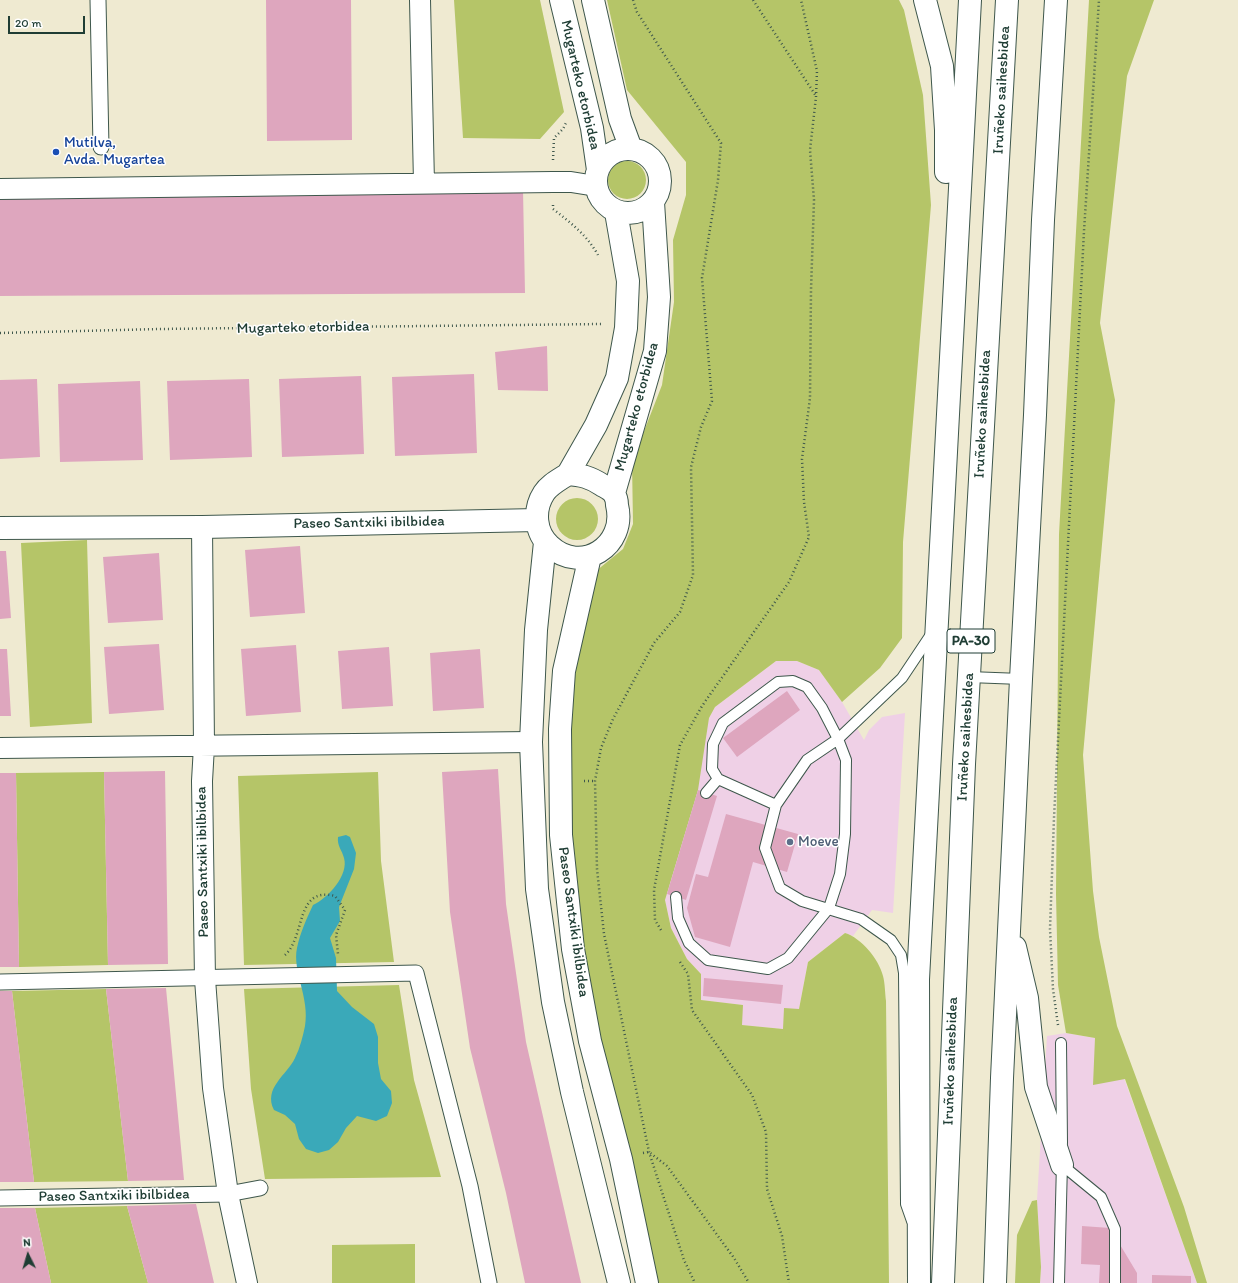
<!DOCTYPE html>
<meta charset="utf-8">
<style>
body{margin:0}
#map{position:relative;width:1238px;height:1283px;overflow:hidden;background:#efead1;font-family:Itim,sans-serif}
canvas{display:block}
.north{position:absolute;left:8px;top:1235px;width:40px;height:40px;-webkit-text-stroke:3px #fff;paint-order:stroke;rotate:355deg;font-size:11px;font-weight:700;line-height:16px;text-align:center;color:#1f3d34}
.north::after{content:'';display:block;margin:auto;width:14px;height:18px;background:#1f3d34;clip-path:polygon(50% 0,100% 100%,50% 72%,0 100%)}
.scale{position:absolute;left:8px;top:16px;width:77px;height:18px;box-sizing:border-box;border:2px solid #1f3d34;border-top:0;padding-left:5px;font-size:12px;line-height:14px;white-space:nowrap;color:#1f3d34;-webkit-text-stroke:3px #fff;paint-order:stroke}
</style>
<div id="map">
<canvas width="1238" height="1283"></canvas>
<div class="north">N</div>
<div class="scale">20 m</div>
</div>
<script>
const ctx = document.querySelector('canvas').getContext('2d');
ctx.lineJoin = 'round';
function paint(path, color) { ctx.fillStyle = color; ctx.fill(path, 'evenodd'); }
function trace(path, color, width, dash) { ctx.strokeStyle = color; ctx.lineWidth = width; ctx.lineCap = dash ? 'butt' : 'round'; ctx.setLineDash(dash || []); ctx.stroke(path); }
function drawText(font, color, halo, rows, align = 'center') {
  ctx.font = font + ' Itim,sans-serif'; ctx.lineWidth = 3; ctx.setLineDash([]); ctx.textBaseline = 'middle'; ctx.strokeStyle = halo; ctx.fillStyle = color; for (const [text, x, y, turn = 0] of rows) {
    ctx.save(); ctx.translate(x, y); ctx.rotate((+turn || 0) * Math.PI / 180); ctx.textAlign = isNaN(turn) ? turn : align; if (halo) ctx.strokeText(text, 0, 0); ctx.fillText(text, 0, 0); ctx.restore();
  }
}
const built = new Path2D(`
 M776,661h21l22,9 23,32 22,38 5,-10 13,-13 23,-4 -12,200 -21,-3 -19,26 -8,-3 -37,29 -9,47 -16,20 -42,-4 1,-20 -42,-5 1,-26 -14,-15 -16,-31 -6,-28 44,-182 6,-11z
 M1066,1033l29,5 29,40 73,205h-157l1,-16 -4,-67 10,-164z`);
const green = new Path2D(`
 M454,0h86l24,112 -24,27 -77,-1z
 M607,0h292l5,10 19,85 8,110 -28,337 -1,96 -22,30 -38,34 -23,-32 -22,-9h-21l-61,46 -6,11 -11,72 -33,110 6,28 16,31 14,15v26l42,5 -1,20 41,4 1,-21 15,1 9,-47 37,-29c16,5 34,26 38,43 2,7 2,17 3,25l3,282h-233l-63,-278 -13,-79 -8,-75 -3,-87 5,-82 12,-70 10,-41 27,-22 10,-25 -1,-62 30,-77 12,-83 -1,-62 13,-45v-33l-59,-72z
 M1089,0h65l-27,76 -27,247 15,77 -32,355 10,136 6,46 18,89 67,181 23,76h-10l-72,-204 -32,6 2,-47 -29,-5 -8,-48 -2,-91 3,-360z
 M608 180a19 19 0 1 1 38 0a19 19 0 1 1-38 0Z
 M556 519a21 21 0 1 1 42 0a21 21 0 1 1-42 0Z
 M87,540l5,183 -62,4 -9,-184z
 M104,772l4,193 -89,2 -3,-194z
 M378,772l3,89 13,101 -150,3 -6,-189z
 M399,985l15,95 27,97 -176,2 -14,-90 -7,-100z
 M106,989l22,192 -94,1 -22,-191z
 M1037,1200l4,67 -1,16h-25l2,-48 15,-34z
 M127,1206l21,77h-97l-16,-75z
 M415,1244v39h-83v-38z`);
const water = new Path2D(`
 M346,835l4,2 6,16 -2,16 -15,38 1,14 -10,17 6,20 1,33 15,16 22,17 4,13v26l3,16 10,12 1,12 -5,13 -11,5 -19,-5 -11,12 -8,14 -9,8 -11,3 -12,-4 -7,-10 -4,-15 -10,-9 -11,-5c-11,-22 13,-35 21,-52 5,-10 8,-22 10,-32 5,-28 -13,-55 -8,-78 3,-15 10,-30 16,-43 15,-7 36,-30 31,-47 -2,-8 -7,-12 -6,-21z`);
const building = new Path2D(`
 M266,0h85l1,140 -85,1z
 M523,190l2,103 -525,3v-97z
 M547,346l1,45 -50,-1 -3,-38z
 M474,374l3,79 -82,3 -3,-79z
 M361,376l3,78 -82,3 -3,-78z
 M37,379l3,78 -40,2v-79z
 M249,379l3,78 -82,3 -3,-79z
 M140,381l3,79 -83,2 -2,-78z
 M300,546l5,67 -55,4 -5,-67z
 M0,551h6l5,67 -11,1z
 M159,553l4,67 -55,3 -5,-66z
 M159,644l5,66 -55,4 -5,-67z
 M296,645l5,67 -55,4 -5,-67z
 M389,647l4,59 -51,3 -4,-58z
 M0,649h7l4,67h-11z
 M480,649l4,59 -51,3 -3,-58z
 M787,691l13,19 -63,47 -14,-19z
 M498,769l8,135 20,138 55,241h-56l-19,-90 -36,-145 -20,-136 -8,-140z
 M165,771l3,193 -60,1 -4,-193z
 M0,773h16l3,194h-19z
 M698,790l19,6 -31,104 -19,-6z
 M726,814l72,20 -11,38 -34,-10 -23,85 -35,-10 -8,-29 9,-34 12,3z
 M704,978l79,7 -2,19 -78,-8z
 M166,988l18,192 -56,1 -22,-192z
 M0,991h12l22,191h-34z
 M196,1204l18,79h-66l-21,-77z
 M0,1208h35l16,75h-51z
 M1082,1226l28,2 27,45v10h-38l1,-18 -19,-1z
 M1152,1275l39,1v7h-39z`);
const path = new Path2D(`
 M633,0l4,12 84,131 -3,37 -16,98 10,123 -11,26 -10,40 2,108 -13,37 -26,31 -41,76 -12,29 -6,33 2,88 7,65 45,218 35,108 11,23
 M753,0l63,96
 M553,160l1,-22 9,-9 3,-6
 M553,205v4c18,14 34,26 45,46
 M0,333l159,-4 444,-5
 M584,781h11
 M661,930l-6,-10 -1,-30 26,-145 22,-39 87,-124 20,-45 -5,-35 -2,-43 8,-61 1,-108 3,-90 -4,-50 6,-53 1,-26 -16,-71
 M285,955c21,-19 10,-69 50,-59l10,14 -9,25 2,19
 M680,962l8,12 4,36 60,85 14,37 1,57 15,47 7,47
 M1058,1025l-5,-36 -3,-60 4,-111 30,-587 15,-231
 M643,1153l6,-1 18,14 67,92 15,25`);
const service = new Path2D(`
 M969,677l52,2
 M706,793l12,-14
 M676,897l2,21 11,25 19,17 60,9 20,-11 41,-50 11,-34 5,-40 1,-74 -8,-21 -16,-31 -15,-21 -14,-6 -15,1 -55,41 -10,21 -1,25 6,10 58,26
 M1061,1043l1,100
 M1062,1165l39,32 14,32v54
 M912,1221l-6,-17 -2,-231 -3,-18 -10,-15 -30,-21 -59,-18 -22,-13 -15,-40 11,-43 31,-45 31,-21 64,-61 30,-45
 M1059,1283l3,-120`);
const pedestrian = new Path2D(`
 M98,0l3,147
 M0,982l416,-9 54,213 19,97
 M0,1198l228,-4 32,-6`);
const minor = new Path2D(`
 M420,0l4,183
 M0,189l553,-7h18l25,4
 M202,527l2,219 -2,35 3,198 8,109 15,106 19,89
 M0,748l531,-6`);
const tertiary = new Path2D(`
 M561,0l31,128 6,42
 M593,0l27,119 11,30
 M596 181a32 32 0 1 1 64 0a32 32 0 1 1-64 0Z
 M568,474l28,-49 21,-47 9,-50 2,-47 -12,-69
 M568,474c13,1 22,3 34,11 3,2 10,5 12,9 2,3 3,8 3,11 10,41 -36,70 -67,41 -15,-13 -17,-36 -6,-53 5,-8 15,-13 24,-19z
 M614,493l41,-142 4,-54 -6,-95
 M0,528l202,-1 335,-7
 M545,542l-9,88 -5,112 6,147 16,113 19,90 47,191
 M590,556l-26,115 -4,58 1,106 12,114 17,92 31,118 26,124`);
const motorway = new Path2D(`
 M925,0l17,66 4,64v42
 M1015,947l12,51 9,89 26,78
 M919,1283l-1,-304 52,-979
 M943,1283l21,-519 43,-764
 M995,1283l7,-205 19,-399 14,-264 8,-195 13,-220`);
const markers = [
 [56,152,4,"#1a4fb4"],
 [790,842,4,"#5c6f8a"]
];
const shields = [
 [971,641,48]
];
const shieldNames = [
 ["PA-30",971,641]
];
const streetNames = [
 ["Mugarteko etorbidea",580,85,77],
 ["Iruñeko saihesbidea",1002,90,-87],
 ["Mugarteko etorbidea",303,328,-1],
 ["Mugarteko etorbidea",637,407,-75],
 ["Iruñeko saihesbidea",983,414,-87],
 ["Paseo Santxiki ibilbidea",369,523,-1],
 ["Iruñeko saihesbidea",966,737,-87],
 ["Paseo Santxiki ibilbidea",203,862,-91],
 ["Paseo Santxiki ibilbidea",573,922,82],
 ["Iruñeko saihesbidea",951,1061,-88],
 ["Paseo Santxiki ibilbidea",114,1196,-1]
];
const transitNames = [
 ["Mutilva,",64,143],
 ["Avda. Mugartea",64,160]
];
const serviceNames = [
 ["Moeve",798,842]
];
paint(built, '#efd0e6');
paint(green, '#b5c568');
paint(water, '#3aa9b9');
paint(building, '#dea6be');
trace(service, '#3e574c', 12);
trace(pedestrian, '#3e574c', 17);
trace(minor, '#3e574c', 22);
trace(tertiary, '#3e574c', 24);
trace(motorway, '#3e574c', 24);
trace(path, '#3e574c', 2.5, [1, 3]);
trace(service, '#fff', 10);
trace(pedestrian, '#fff', 15);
trace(minor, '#fff', 20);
trace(tertiary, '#fff', 22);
trace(motorway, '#fff', 22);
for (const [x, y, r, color] of markers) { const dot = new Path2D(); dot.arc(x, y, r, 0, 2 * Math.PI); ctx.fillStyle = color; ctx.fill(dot); trace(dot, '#fff', 1.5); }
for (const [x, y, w] of shields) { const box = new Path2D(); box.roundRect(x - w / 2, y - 12, w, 24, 3); ctx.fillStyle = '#fff'; ctx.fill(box); trace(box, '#1f3d34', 1); }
drawText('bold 14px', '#1f3d34', null, shieldNames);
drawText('15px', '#1f3d34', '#fff', streetNames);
drawText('15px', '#164399', '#fff', transitNames, 'left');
drawText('15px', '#4e5e75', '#fff', serviceNames, 'left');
</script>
